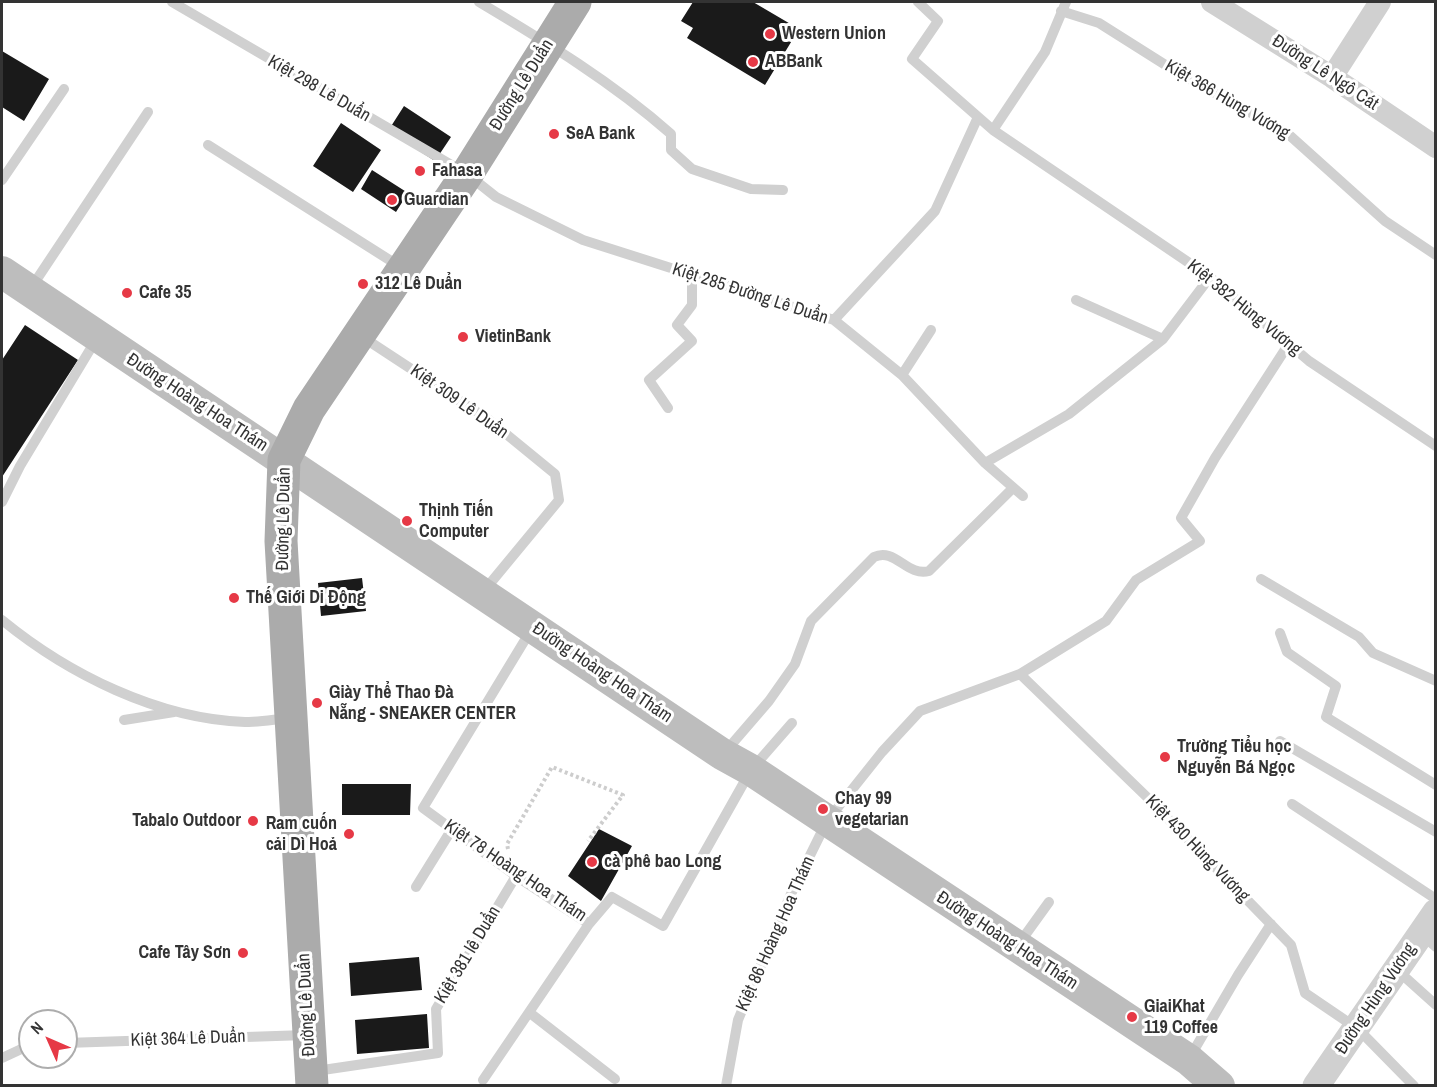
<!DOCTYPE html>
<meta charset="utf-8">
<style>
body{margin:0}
#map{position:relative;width:1437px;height:1087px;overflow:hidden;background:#fff;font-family:"Archivo Narrow",sans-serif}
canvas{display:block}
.frame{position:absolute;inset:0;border:3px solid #333;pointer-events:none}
.north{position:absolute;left:18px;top:1009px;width:60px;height:60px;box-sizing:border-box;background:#fff;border:2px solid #adadad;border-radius:50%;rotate:315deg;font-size:16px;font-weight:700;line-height:24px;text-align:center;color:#333}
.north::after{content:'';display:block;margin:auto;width:21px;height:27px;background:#e63946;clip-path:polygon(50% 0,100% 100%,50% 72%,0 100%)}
</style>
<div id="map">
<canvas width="1437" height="1087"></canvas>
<div class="frame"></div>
<div class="north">N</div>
</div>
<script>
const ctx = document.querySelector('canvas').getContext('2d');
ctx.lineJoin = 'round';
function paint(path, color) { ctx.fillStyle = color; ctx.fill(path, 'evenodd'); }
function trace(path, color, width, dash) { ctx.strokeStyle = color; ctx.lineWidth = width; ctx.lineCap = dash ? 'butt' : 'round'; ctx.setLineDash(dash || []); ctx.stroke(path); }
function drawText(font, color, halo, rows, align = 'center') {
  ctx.font = font + ' "Archivo Narrow",sans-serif'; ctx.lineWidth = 6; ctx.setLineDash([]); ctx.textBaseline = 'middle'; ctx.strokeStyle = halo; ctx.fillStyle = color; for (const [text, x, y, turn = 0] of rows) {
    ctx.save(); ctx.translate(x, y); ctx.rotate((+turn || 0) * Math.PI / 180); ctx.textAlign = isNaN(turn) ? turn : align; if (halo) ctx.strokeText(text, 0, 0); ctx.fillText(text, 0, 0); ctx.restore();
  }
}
const building = new Path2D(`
 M693,2h60l46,27 -34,56 -78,-47 6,-10 -12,-7z
 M2,51l47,28 -25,42 -22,-14z
 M404,106l47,31 -16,24 -47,-30z
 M341,123l40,27 -28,42 -40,-26z
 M372,170l36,23 -12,19 -35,-23z
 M25,325l53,35 -76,117v-117z
 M362,578l4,33 -45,5 -3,-33z
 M342,784h69l-1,31h-68z
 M599,829l33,17 -31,55 -33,-25z
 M419,957l3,33 -71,6 -2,-33z
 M427,1014l2,34 -72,6 -2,-34z`);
const path = new Path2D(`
 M508,849l-1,-5 45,-77 71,28 -35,46`);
const service = new Path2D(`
 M172,2l295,172 29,23 87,43 251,80 68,55 83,88 38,33
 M479,2c67,40 133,80 192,132v16l21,19 59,20 32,1
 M918,2l20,19 -26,38 81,71 217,147 99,84 127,85
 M1061,11l38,12 76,48 112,62 98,88 51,34
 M993,130l52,-78 21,-50
 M208,145l191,121
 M2,180l62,-91
 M31,288l117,-176
 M1076,300l87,39
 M834,320l101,-109 43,-94
 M361,336l128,84 66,54 4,26 -76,92
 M902,375l29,-45
 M668,408l-19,-28 43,-39 -15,-16 15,-20v-30
 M985,463l84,-49 94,-75 47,-62
 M2,502l18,-36 77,-128
 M1261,579l98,58 14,16 63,28
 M2,620c66,54 156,99 243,102 14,0 28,-2 42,-4
 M531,630l-108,178 93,68 73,48 23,-27 51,29 88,-156 41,-47
 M1280,633l7,19 49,34 -10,31 110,68
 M1020,674l131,127 140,144 14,48 53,36 56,57
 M124,720l50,-8
 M1280,741l156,91
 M725,752l44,-51 26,-37 16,-43 63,-64c21,-10 33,20 55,14l84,-83
 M1292,804l144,95
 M416,887l36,-58
 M1421,934l15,13
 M1018,945l31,-43
 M1397,970l39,35
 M530,1013l85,66
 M66,1043l240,-8
 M1190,1057l48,-82 33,-51
 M2,1058l28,-13
 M316,1071l122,-18 -2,-44 80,-133
 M483,1080l106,-156
 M726,1086l12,-66 53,-126 36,-73 55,-69 38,-41 100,-37 86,-53 30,-41 64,-39 -19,-23 34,-60 73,-113`);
const minor = new Path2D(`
 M1212,2l120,75 104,70
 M1332,77l48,-75`);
const tertiary = new Path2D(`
 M1316,1086l120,-174`);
const secondary = new Path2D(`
 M2,272l720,482 29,16 438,290 30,26`);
const primary = new Path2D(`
 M312,1086l-31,-545 3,-81 25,-51 158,-235 108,-172`);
const markers = [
 [770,34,6,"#e63946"],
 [753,62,6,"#e63946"],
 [554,134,6,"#e63946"],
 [420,171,6,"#e63946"],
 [392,200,6,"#e63946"],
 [363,284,6,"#e63946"],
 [127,293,6,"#e63946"],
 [463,337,6,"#e63946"],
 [407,521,6,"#e63946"],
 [234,598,6,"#e63946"],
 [317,703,6,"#e63946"],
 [1165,757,6,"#e63946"],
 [823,809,6,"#e63946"],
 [253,821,6,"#e63946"],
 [349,834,6,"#e63946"],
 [592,862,6,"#e63946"],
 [243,953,6,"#e63946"],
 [1132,1017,6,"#e63946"]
];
const poiNames = [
 ["Western Union",782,34],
 ["ABBank",765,62],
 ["SeA Bank",566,134],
 ["Fahasa",432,171],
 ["Guardian",404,200],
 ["312 Lê Duẩn",375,284],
 ["Cafe 35",139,293],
 ["VietinBank",475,337],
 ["Thịnh Tiến",419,511],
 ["Computer",419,532],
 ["Thế Giới Di Động",246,598],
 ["Giày Thể Thao Đà",329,693],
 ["Nẵng - SNEAKER CENTER",329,714],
 ["Trường Tiểu học",1177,747],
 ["Nguyễn Bá Ngọc",1177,768],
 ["Chay 99",835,799],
 ["vegetarian",835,820],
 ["Tabalo Outdoor",241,821,"right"],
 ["Ram cuốn",337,824,"right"],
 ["cải Dì Hoả",337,845,"right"],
 ["cà phê bao Long",604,862],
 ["Cafe Tây Sơn",231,953,"right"],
 ["GiaiKhat",1144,1007],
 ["119 Coffee",1144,1028]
];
const streetNames = [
 ["Đường Lê Ngô Cát",1325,73,33],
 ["Đường Lê Duẩn",522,85,-58],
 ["Kiệt 298 Lê Duẩn",319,89,30],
 ["Kiệt 366 Hùng Vương",1227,100,30],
 ["Kiệt 285 Đường Lê Duẩn",750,294,18],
 ["Kiệt 382 Hùng Vương",1244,308,39],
 ["Kiệt 309 Lê Duẩn",459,402,35],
 ["Đường Hoàng Hoa Thám",197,403,33],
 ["Đường Lê Duẩn",284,519,-89],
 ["Đường Hoàng Hoa Thám",602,673,34],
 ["Kiệt 430 Hùng Vương",1197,849,46],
 ["Kiệt 78 Hoàng Hoa Thám",515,871,34],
 ["Kiệt 86 Hoàng Hoa Thám",776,934,-66],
 ["Đường Hoàng Hoa Thám",1007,941,33],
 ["Kiệt 381 lê Duẩn",468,955,-59],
 ["Đường Hùng Vương",1376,999,-56],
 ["Đường Lê Duẩn",307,1005,-93],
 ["Kiệt 364 Lê Duẩn",188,1039,-2]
];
paint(building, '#1a1a1a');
trace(path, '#cdcdcd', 4, [3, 3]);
trace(service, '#d0d0d0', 10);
trace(minor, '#d0d0d0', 22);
trace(tertiary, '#d0d0d0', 27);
trace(secondary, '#bdbdbd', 32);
trace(primary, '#ababab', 33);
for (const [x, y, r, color] of markers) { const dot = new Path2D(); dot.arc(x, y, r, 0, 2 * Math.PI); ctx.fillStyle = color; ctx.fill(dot); trace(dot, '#fff', 2); }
drawText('bold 18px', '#333', '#fff', poiNames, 'left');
drawText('18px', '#333', '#fff', streetNames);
</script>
